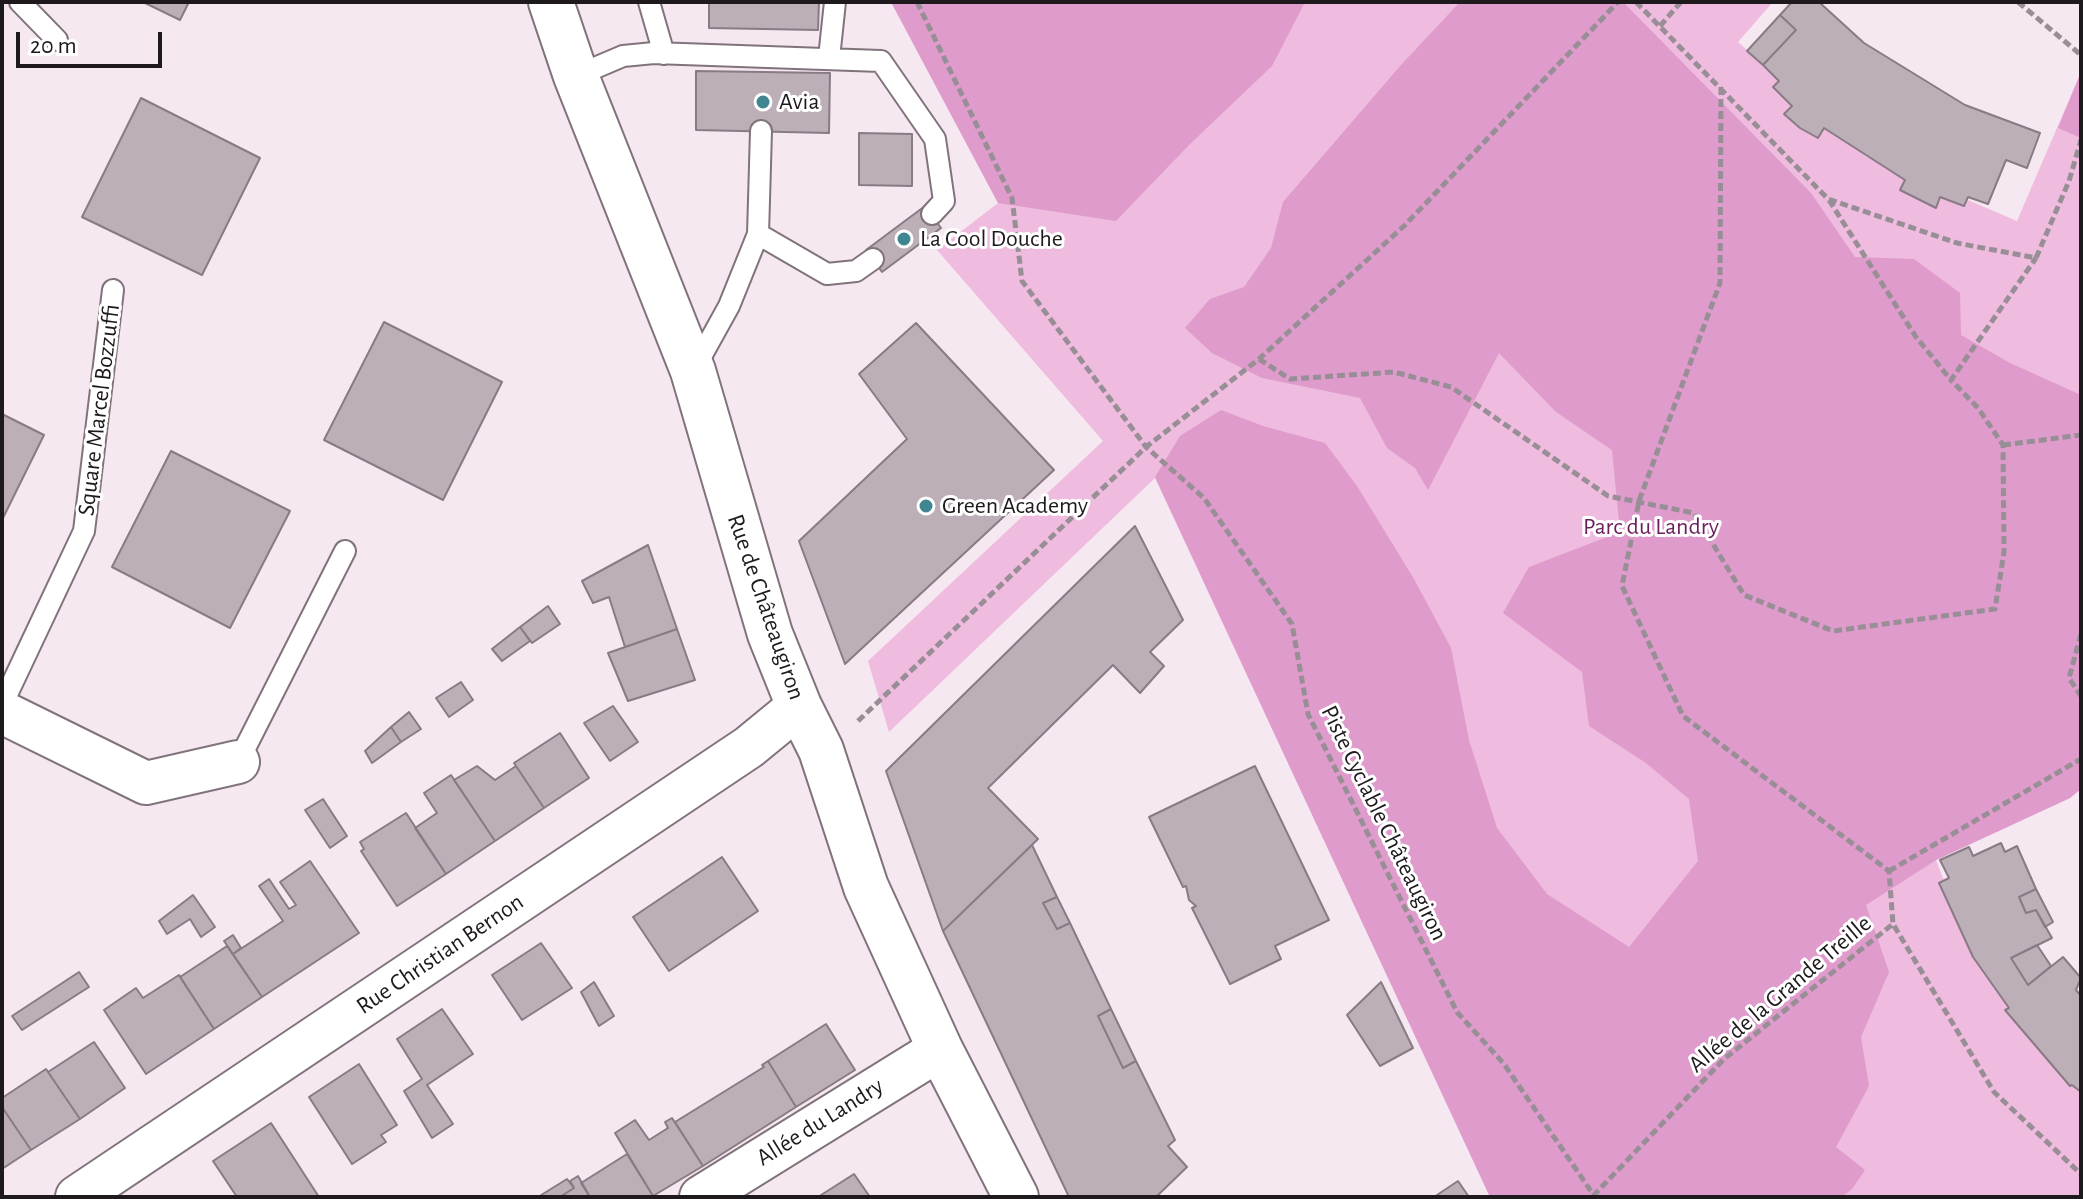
<!DOCTYPE html>
<meta charset="utf-8">
<style>
body{margin:0}
#map{position:relative;width:2083px;height:1199px;overflow:hidden;background:#f6e8f1;font-family:"Alegreya Sans",sans-serif}
canvas{display:block}
.frame{position:absolute;inset:0;border:4px solid #1e191d;pointer-events:none}
.scale{position:absolute;left:16px;top:32px;width:146px;height:36px;box-sizing:border-box;border:4px solid #1e191d;border-top:0;padding-left:10px;font-size:24px;line-height:28px;white-space:nowrap;color:#1e191d;-webkit-text-stroke:6px #fff;paint-order:stroke}
</style>
<div id="map">
<canvas width="2083" height="1199"></canvas>
<div class="frame"></div>
<div class="scale">20 m</div>
</div>
<script>
const ctx = document.querySelector('canvas').getContext('2d');
ctx.lineJoin = 'round';
function paint(path, color) { ctx.fillStyle = color; ctx.fill(path, 'evenodd'); }
function trace(path, color, width, dash) { ctx.strokeStyle = color; ctx.lineWidth = width; ctx.lineCap = dash ? 'butt' : 'round'; ctx.setLineDash(dash || []); ctx.stroke(path); }
function drawText(font, color, halo, rows, align = 'center') {
  ctx.font = font + ' "Alegreya Sans",sans-serif'; ctx.lineWidth = 6; ctx.setLineDash([]); ctx.textBaseline = 'middle'; ctx.strokeStyle = halo; ctx.fillStyle = color; for (const [text, x, y, turn = 0] of rows) {
    ctx.save(); ctx.translate(x, y); ctx.rotate((+turn || 0) * Math.PI / 180); ctx.textAlign = isNaN(turn) ? turn : align; if (halo) ctx.strokeText(text, 0, 0); ctx.fillText(text, 0, 0); ctx.restore();
  }
}
const green = new Path2D(`
 M891,2h794l2,2 3,-2h83l-35,40 129,115 150,64 64,-149v717l-11,9 -134,62 28,72 117,153v112h-591l-335,-719 -266,254 -21,-71 235,-220 -166,-191 61,-47z`);
const forest = new Path2D(`
 M891,2h414l-33,64 -83,79 -73,76 -118,-18z
 M1460,2h163l188,191 44,64 59,2 46,34 1,42 49,28 71,32v394l-11,9 -134,62 -70,45 23,67 -28,65 8,49 -33,61 29,23 -13,19 -10,8h-352l-335,-720 25,-41 41,-26 42,16 62,17 32,43 57,93 37,69 18,92 28,88 50,66 82,53 69,-86 -9,-62 -43,-36 -57,-37 -7,-54 -79,-59 26,-46 91,-35 -8,-82 -56,-38 -57,-59 -71,137 -13,-22 -28,-20 -27,-50 -98,-20 -50,-25 -27,-25 25,-29 34,-12 27,-39 12,-46 118,-137z
 M2081,72v66l-23,-10z`);
const building = new Path2D(`
 M143,2h46l-9,18z
 M709,2h110l-1,28 -109,-2z
 M1792,2h27l45,41 101,62 75,28 -13,35 -21,-8 -18,44 -20,-7 -4,9 -24,-9 -4,11 -36,-18 5,-10 -81,-52 -6,10 -18,-10 -16,-14 8,-8 -19,-19 6,-6 -16,-16 33,-35 -16,-15z
 M1780,15l16,15 -33,35 -16,-14z
 M696,71l134,2 -1,60 -133,-3z
 M141,98l119,60 -58,117 -120,-58z
 M859,133l53,1v52l-53,-1z
 M925,206l16,22 -59,44 -16,-22z
 M384,322l118,60 -59,118 -119,-60z
 M916,323l138,147 -209,194 -46,-123 108,-102 -48,-65z
 M2,414l42,21 -42,85z
 M171,451l119,60 -60,117 -118,-61z
 M1135,526l48,94 -33,32 14,14 -24,27 -27,-28 -125,123 50,51 -95,92 -57,-160z
 M648,545l29,84 -52,18 -16,-50 -16,6 -11,-22z
 M548,606l12,18 -28,19 -12,-16z
 M520,627l10,14 -28,20 -10,-12z
 M677,629l18,51 -67,21 -20,-48z
 M461,682l12,18 -24,17 -13,-19z
 M613,706l25,36 -28,19 -26,-38z
 M409,712l12,17 -20,13 -10,-15z
 M391,727l10,15 -29,21 -7,-12z
 M560,733l29,45 -45,30 -30,-45z
 M477,766l18,14 21,-14 28,42 -49,33 -41,-61z
 M1255,766l74,154 -54,26 6,13 -51,25 -38,-76 4,-2 -7,-6 -3,-14 -3,1 -34,-70z
 M451,775l44,66 -49,33 -31,-46 22,-15 -13,-20z
 M323,799l24,37 -17,12 -25,-38z
 M406,813l40,61 -49,32 -36,-55 3,-2 -4,-7z
 M2001,843l4,9 12,-6 19,43 -17,8 7,16 10,-3 16,28 -41,20 17,27 35,-28 18,21 -5,12 5,6v96l-9,-7 -2,1 -65,-76 4,-2 -36,-51 -34,-74 10,-5 -9,-18 29,-13 4,9z
 M1032,845l25,52 -14,6 14,26 13,-6 41,86 -13,7 25,52 13,-7 39,79 -7,6 19,21 -31,30h-87l-126,-266z
 M722,857l36,54 -89,60 -36,-54z
 M310,861l49,72 -97,64 -29,-43 50,-33 -24,-35 10,-7 20,30 7,-4 -16,-23z
 M2036,889l17,33 -8,5 -9,-17 -10,3 -7,-16z
 M193,895l22,32 -14,10 -11,-18 -23,15 -8,-13z
 M1057,897l13,26 -13,6 -14,-26z
 M233,935l8,13 -8,6 -9,-13z
 M541,943l31,45 -50,32 -30,-45z
 M2037,945l14,21 -23,19 -17,-27z
 M227,946l35,51 -48,32 -34,-52z
 M79,972l10,15 -67,43 -10,-14z
 M179,975l35,54 -68,45 -42,-64 32,-22 7,10z
 M594,982l20,34 -15,10 -18,-34z
 M1381,982l32,66 -33,18 -33,-51z
 M442,1009l31,45 -46,31 26,39 -21,14 -28,-47 18,-12 -25,-40z
 M1111,1009l25,52 -13,7 -25,-52z
 M826,1024l29,46 -59,37 -28,-46z
 M94,1042l31,46 -45,31 -32,-47z
 M768,1061l28,46 -93,59 -28,-44 89,-55 -2,-2z
 M359,1064l38,61 -16,10 5,7 -34,22 -43,-67z
 M46,1069l34,50 -49,31 -29,-43v-9z
 M2,1107l29,43 -29,19z
 M672,1118l31,48 -50,30 -38,-63 20,-13 14,20 19,-12 -3,-6z
 M271,1123l48,74h-82l-24,-36z
 M627,1154l26,42 -63,1 -9,-14z
 M854,1174l16,23h-52z
 M578,1176l12,21h-30l14,-9 -4,-7z
 M567,1179l7,9 -14,9h-22z
 M1458,1181l11,16h-35z`);
const path = new Path2D(`
 M917,2l95,196 10,83 124,166 58,51 88,126 16,90 149,298 47,52 91,133
 M1636,2l192,197 129,44 79,15 33,-77 12,-41
 M2018,2l63,53
 M1660,26l21,-24
 M1721,87l-1,196 -81,218 -17,85 61,130 206,155 4,53 101,168 87,82
 M1829,200l87,137 35,43 85,-122
 M1259,359l31,20 104,-7 57,15 157,109 86,17 50,82 89,36 162,-22 9,-57 -1,-107 -25,-37 -27,-28
 M2003,445l78,-10
 M2081,634l-12,44 12,18
 M858,721l288,-274 113,-88 146,-134 213,-223
 M1889,871l192,-112
 M1593,1196l131,-137 169,-135`);
const service = new Path2D(`
 M20,2l37,38
 M649,2l15,52
 M829,58l6,-56
 M576,76l47,-20 31,-3 227,8 54,78 9,62 -12,13
 M758,234l69,40 29,-3 17,-12
 M693,371l36,-65 29,-72 3,-103
 M2,705l82,-174 29,-241
 M238,762l107,-211`);
const minor = new Path2D(`
 M2,712l144,71 92,-21
 M77,1197l672,-450 50,-41
 M701,1197l239,-148`);
const secondary = new Path2D(`
 M551,2l25,74 117,295 77,263 29,72 22,44 45,137 74,162 76,148`);
const markers = [
 [763,102,8,"#408691"],
 [904,239,8,"#408691"],
 [926,506,8,"#408691"]
];
const poiNames = [
 ["Avia",779,102],
 ["La Cool Douche",920,239],
 ["Green Academy",942,506]
];
const streetNames = [
 ["Square Marcel Bozzuffi",99,410,-83],
 ["Rue de Châteaugiron",766,607,71],
 ["Piste Cyclable Châteaugiron",1384,823,64],
 ["Rue Christian Bernon",440,954,-34],
 ["Allée de la Grande Treille",1780,994,-40],
 ["Allée du Landry",820,1122,-32]
];
const parkNames = [
 ["Parc du Landry",1651,527]
];
paint(green, '#efbbdf');
paint(forest, '#de9bcb');
paint(building, '#bdafb8');
trace(building, '#887b84', 2);
trace(service, '#80737b', 24);
trace(minor, '#80737b', 46);
trace(secondary, '#80737b', 48);
trace(path, '#988e95', 5, [8, 4]);
trace(service, '#fff', 20);
trace(minor, '#fff', 42);
trace(secondary, '#fff', 44);
for (const [x, y, r, color] of markers) { const dot = new Path2D(); dot.arc(x, y, r, 0, 2 * Math.PI); ctx.fillStyle = color; ctx.fill(dot); trace(dot, '#fff', 3); }
drawText('24px', '#1e191d', '#fff', poiNames, 'left');
drawText('24px', '#1e191d', '#fff', streetNames);
drawText('24px', '#6c1e5b', '#fff', parkNames);
</script>
